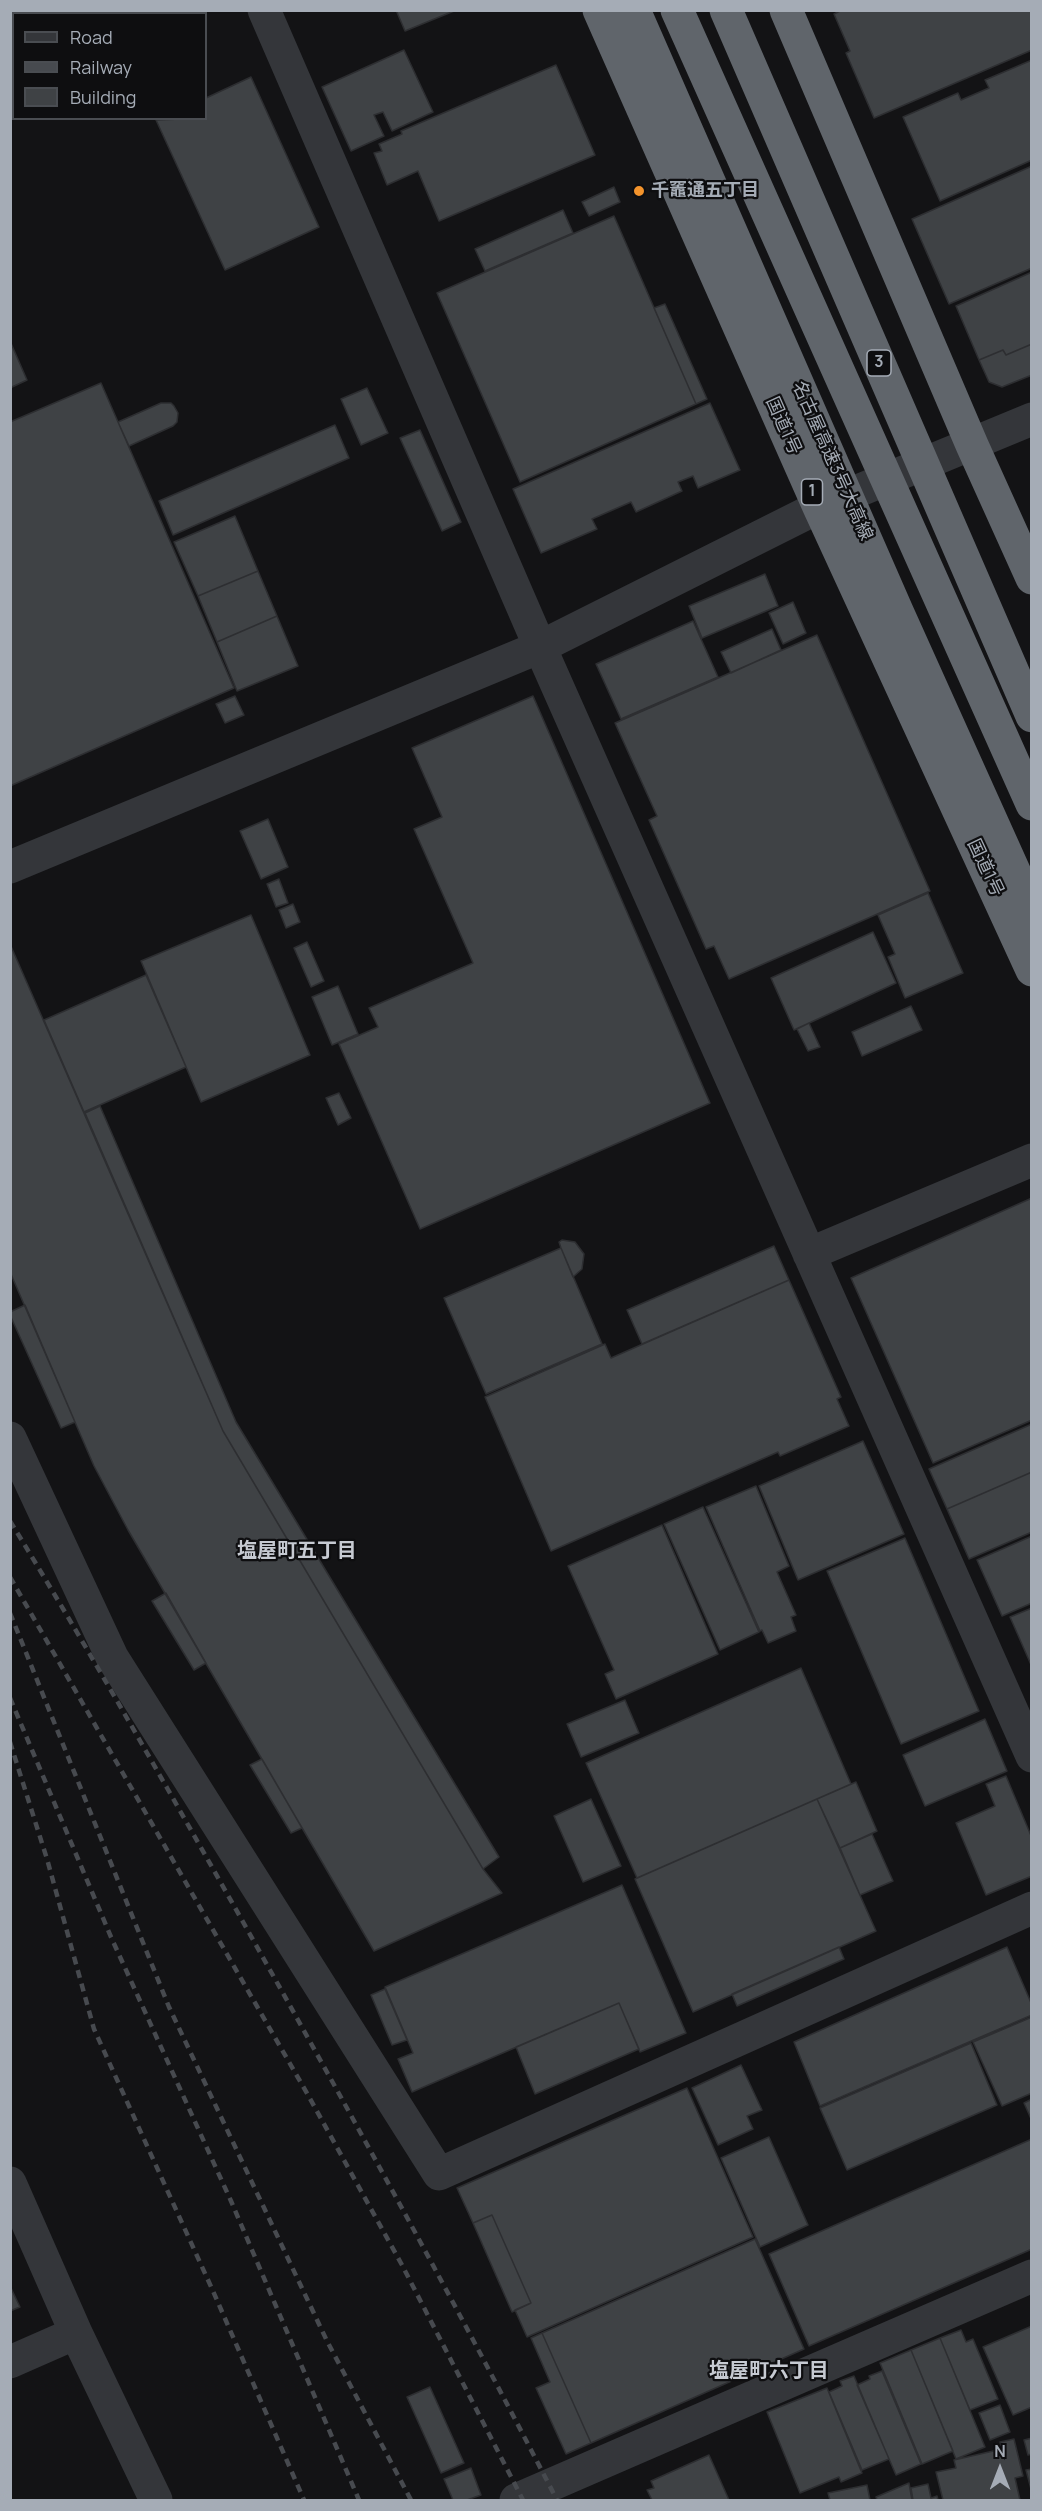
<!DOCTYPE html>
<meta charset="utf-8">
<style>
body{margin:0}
#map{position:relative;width:1042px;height:2511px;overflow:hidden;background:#131315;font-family:Manrope,sans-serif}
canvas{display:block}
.frame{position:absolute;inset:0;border:12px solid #a5acb6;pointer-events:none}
.legend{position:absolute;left:12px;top:12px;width:195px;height:108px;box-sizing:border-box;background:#0e0e10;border:2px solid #4a4d52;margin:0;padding:8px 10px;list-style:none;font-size:18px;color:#a5acb6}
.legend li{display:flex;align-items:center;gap:12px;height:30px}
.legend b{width:30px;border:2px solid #4a4d52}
.north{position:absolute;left:970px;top:2439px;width:60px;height:60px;-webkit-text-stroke:4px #0e0e10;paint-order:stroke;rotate:0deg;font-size:16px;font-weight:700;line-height:24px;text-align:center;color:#a5acb6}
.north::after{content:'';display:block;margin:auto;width:21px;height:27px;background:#a5acb6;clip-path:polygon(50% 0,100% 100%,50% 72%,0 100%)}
</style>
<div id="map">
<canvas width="1042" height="2511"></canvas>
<div class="frame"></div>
<ul class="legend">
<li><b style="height:8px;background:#34363a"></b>Road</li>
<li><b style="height:8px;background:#474a4f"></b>Railway</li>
<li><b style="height:16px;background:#3f4245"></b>Building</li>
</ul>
<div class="north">N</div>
</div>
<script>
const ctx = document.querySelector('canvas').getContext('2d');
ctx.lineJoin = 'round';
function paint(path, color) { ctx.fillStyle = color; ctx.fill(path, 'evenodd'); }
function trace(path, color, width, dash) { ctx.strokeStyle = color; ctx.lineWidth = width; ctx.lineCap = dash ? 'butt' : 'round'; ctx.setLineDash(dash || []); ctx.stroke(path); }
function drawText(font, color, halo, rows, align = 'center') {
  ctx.font = font + ' Manrope,"Noto Sans JP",sans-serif'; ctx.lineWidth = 4.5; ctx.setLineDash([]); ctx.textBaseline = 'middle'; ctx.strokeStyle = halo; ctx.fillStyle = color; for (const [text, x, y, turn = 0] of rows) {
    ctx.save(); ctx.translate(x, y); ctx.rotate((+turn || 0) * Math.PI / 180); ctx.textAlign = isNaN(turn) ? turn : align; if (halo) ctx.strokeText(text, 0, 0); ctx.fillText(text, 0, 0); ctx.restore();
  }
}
const building = new Path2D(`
 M10,10h20l-6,4h-10v4l-4,1z
 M396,10h58v1l-49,20z
 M842,10h190v40l-158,68 -28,-65 4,-2 -16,-37z
 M14,18v85l-4,1v-85z
 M404,50l29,62 -41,19 -9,-19 -9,3 10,21 -33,15 -29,-64z
 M1032,60v100l-92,41 -37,-84 55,-24 3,7 28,-12 -4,-8z
 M556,65l39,90 -156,66 -21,-50 -31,14 -13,-32 8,-2 -3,-7 23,-10 -1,-3z
 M251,77l68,150 -94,43 -69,-150 50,-2v-20z
 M1032,166v102l-83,36 -37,-85z
 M614,187l6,15 -31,14 -7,-14z
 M563,210l10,23 -88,38 -10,-22z
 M614,216l82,188 -176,78 -83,-189z
 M1032,272v72l-26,11 -3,-5 -24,10 -23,-54z
 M665,304l42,95 -11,5 -42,-96z
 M10,341l17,39 -17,8z
 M1032,344v31l-30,12 -13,-5 -10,-22 24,-10 3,5z
 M101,383l133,305 -224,98v-364z
 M367,388l21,45 -27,12 -20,-46z
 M161,403h10l3,3 4,7 -1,9 -4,4 -44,20 -11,-24z
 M710,403l30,67 -42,18 -5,-12 -15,6 4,9 -46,21 -5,-10 -39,17 5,10 -56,24 -28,-64z
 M335,425l14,33 -176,77 -14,-34z
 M420,430l41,92 -19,9 -42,-93z
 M235,516l23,55 -60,25 -24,-54z
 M258,571l19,45 -60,26 -19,-46z
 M765,574l13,32 -76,32 -13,-32z
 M793,602l13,31 -23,11 -14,-31z
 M277,616l21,50 -61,25 -20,-49z
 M693,621l25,56 -97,42 -25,-55z
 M772,629l9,21 -50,23 -10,-21z
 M817,635l113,256 -201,88 -15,-33 -8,3 -57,-129 8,-4 -42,-93z
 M235,696l9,19 -19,8 -9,-19z
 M533,696l177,407 -290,126 -81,-185 39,-17 -9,-19 104,-45 -59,-134 28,-12 -30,-69z
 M268,819l20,48 -27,12 -21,-48z
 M279,879l9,24 -12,4 -9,-23z
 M928,893l35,80 -58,25 -17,-41 7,-3 -17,-39z
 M293,904l7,18 -14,6 -7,-18z
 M251,915l59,140 -109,47 -60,-141z
 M873,932l23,51 -102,47 -23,-52z
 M307,942l17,39 -13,6 -17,-39z
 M10,944l213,487 260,438 19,24 -128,58 -246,-421 -34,-64 -84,-194z
 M146,975l40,92 -102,45 -40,-92z
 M338,986l20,48 -26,11 -20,-48z
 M911,1006l11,24 -60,26 -10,-24z
 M809,1023l11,24 -12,4 -11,-22z
 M339,1093l12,25 -13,7 -12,-27z
 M100,1106l136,316 263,435 -16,12 -260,-438 -138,-318z
 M1032,1198v222l-99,43 -82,-185z
 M562,1240l13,2 9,12 -2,15 -9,8 -12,-29 -2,-6z
 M774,1246l15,34 -147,64 -15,-34z
 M561,1248l41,96 -116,50 -42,-96z
 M789,1280l52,117 -4,2 12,27 -69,30 -2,-4 -227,99 -66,-154 120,-53 6,14z
 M25,1305l50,117 -14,6 -51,-113v-3z
 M1032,1424v48l-85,37 -18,-40z
 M863,1441l41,93 -106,46 -39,-94z
 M1032,1472v60l-63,27 -22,-50z
 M756,1486l33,80 -12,6 19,43 -5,2 5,14 -28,12 -6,-13 -2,1 -54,-124z
 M703,1507l56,125 -39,18 -56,-126z
 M662,1525l56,129 -102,45 -11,-25 9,-4 -46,-104z
 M1032,1536v67l-30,13 -25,-56z
 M905,1538l74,173 -78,33 -74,-173z
 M166,1593l40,70 -12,7 -42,-69z
 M1032,1608v59l-22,-50z
 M801,1668l50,116 -214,94 -51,-115z
 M625,1700l14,33 -58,24 -14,-33z
 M985,1719l22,52 -82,35 -22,-51z
 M262,1759l40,69 -11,5 -41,-68z
 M1006,1776l26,62v38l-46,19 -30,-72 39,-17 -9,-22z
 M856,1782l21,49 -37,17 -23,-49z
 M591,1799l30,67 -38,16 -29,-66z
 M817,1799l59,132 -183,81 -58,-133z
 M872,1834l21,47 -33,14 -20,-47z
 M622,1885l64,148 -46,19 -21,-49 -207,89 -14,-33 15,-6 -28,-66z
 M839,1947l5,12 -107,47 -5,-12z
 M1007,1947l25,58v10l-212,91 -26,-64z
 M385,1989l22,51 -15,5 -21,-50z
 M619,2003l20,46 -104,45 -19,-47z
 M1032,2017v76l-30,13 -29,-64z
 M971,2043l26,62 -150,65 -27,-62z
 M741,2065l21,45 -15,6 6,13 -35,16 -26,-57z
 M687,2088l66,149 -226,100 -12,-27 16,-7 -39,-88 -19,8 -16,-35z
 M1032,2099v22l-8,-18z
 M769,2137l39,88 -48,22 -39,-89z
 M1032,2139v110l-223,97 -40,-92z
 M492,2215l39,88 -19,9 -39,-89z
 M755,2239l49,110 -213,94 -49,-110z
 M10,2286l10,21 -10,4z
 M1032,2326v81l-19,8 -30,-68z
 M961,2330l5,12 7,-3 25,60 -28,11 -30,-72z
 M542,2333l49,110 -25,11 -30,-66 14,-6 -19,-44z
 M940,2338l45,109 -29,12 -45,-109z
 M911,2350l42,101 -31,13 -42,-101z
 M882,2371l39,93 -25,11 -39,-90 13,-6 -1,-3z
 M854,2376l35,83 -27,11 -33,-78 13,-6 -2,-5z
 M430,2387l34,76 -23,10 -34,-76z
 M827,2388l35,85 -21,9 -2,-5 -39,16 -33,-81z
 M1000,2405l10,27 -20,8 -11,-27z
 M1032,2438v16l-4,1 -4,-15z
 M1014,2439l9,37 -8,2 5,22h-77l-7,-28 20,-4 -2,-8 48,-11 -2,-7z
 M709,2455l20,45h-77l-5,-10 7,-2 -3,-7z
 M471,2468l10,27 -14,5h-14l-9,-21z
 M1032,2469v24l-6,-23z
 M909,2483l3,17h-35l-1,-3z
 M928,2484l3,14 6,-2 1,4h-25l-2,-12z
 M867,2485l3,15h-40l-2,-7z`);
const minor = new Path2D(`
 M264,10l276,637 492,1109
 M10,867l530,-220 279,-140 213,-88
 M809,1254l223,-94
 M10,1438l102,219 327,517 593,-266
 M10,2183l66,150 80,167
 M10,2362l66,-29
 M516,2500l516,-224`);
const highway = new Path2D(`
 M599,10l220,497 213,463
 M634,10l263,601 135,300
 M677,10l355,794
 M726,10l306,706
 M786,10l186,435 60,133`);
const rail = new Path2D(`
 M10,1521c78,127 151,256 224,385 111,197 220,394 323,594
 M10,1577l298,518 94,170 121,235
 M10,1613l159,394 158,334 84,159
 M10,1698l101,239 120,264 128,299
 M10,1742l37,117 47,170 119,262 91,209`);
const markers = [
 [639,191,6,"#f4942c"]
];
const shields = [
 [879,363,24],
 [812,492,21]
];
const shieldNames = [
 ["3",879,363],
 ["1",812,492]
];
const poiNames = [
 ["千竈通五丁目",651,191]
];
const streetNames = [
 ["国道1号",783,426,66],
 ["名古屋高速3号大高線",832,461,66],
 ["国道1号",985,868,65]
];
const neighbourhoodNames = [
 ["塩屋町五丁目",297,1551],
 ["塩屋町六丁目",769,2371]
];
paint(building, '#3f4245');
trace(building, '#2d2e31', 1.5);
trace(minor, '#34363a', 33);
trace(highway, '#60656b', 33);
trace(rail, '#474a4f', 4.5, [8, 6]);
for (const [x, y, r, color] of markers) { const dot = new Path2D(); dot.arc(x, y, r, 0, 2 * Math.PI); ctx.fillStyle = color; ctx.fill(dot); trace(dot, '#0e0e10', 2); }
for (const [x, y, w] of shields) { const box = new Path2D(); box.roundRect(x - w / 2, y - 13, w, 26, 4.5); ctx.fillStyle = '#0e0e10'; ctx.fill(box); trace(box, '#a5acb6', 1.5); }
drawText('bold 16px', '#a5acb6', null, shieldNames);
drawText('bold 18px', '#a5acb6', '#0e0e10', poiNames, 'left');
drawText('18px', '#a5acb6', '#0e0e10', streetNames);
drawText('bold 20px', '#c6cad2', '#0e0e10', neighbourhoodNames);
</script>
